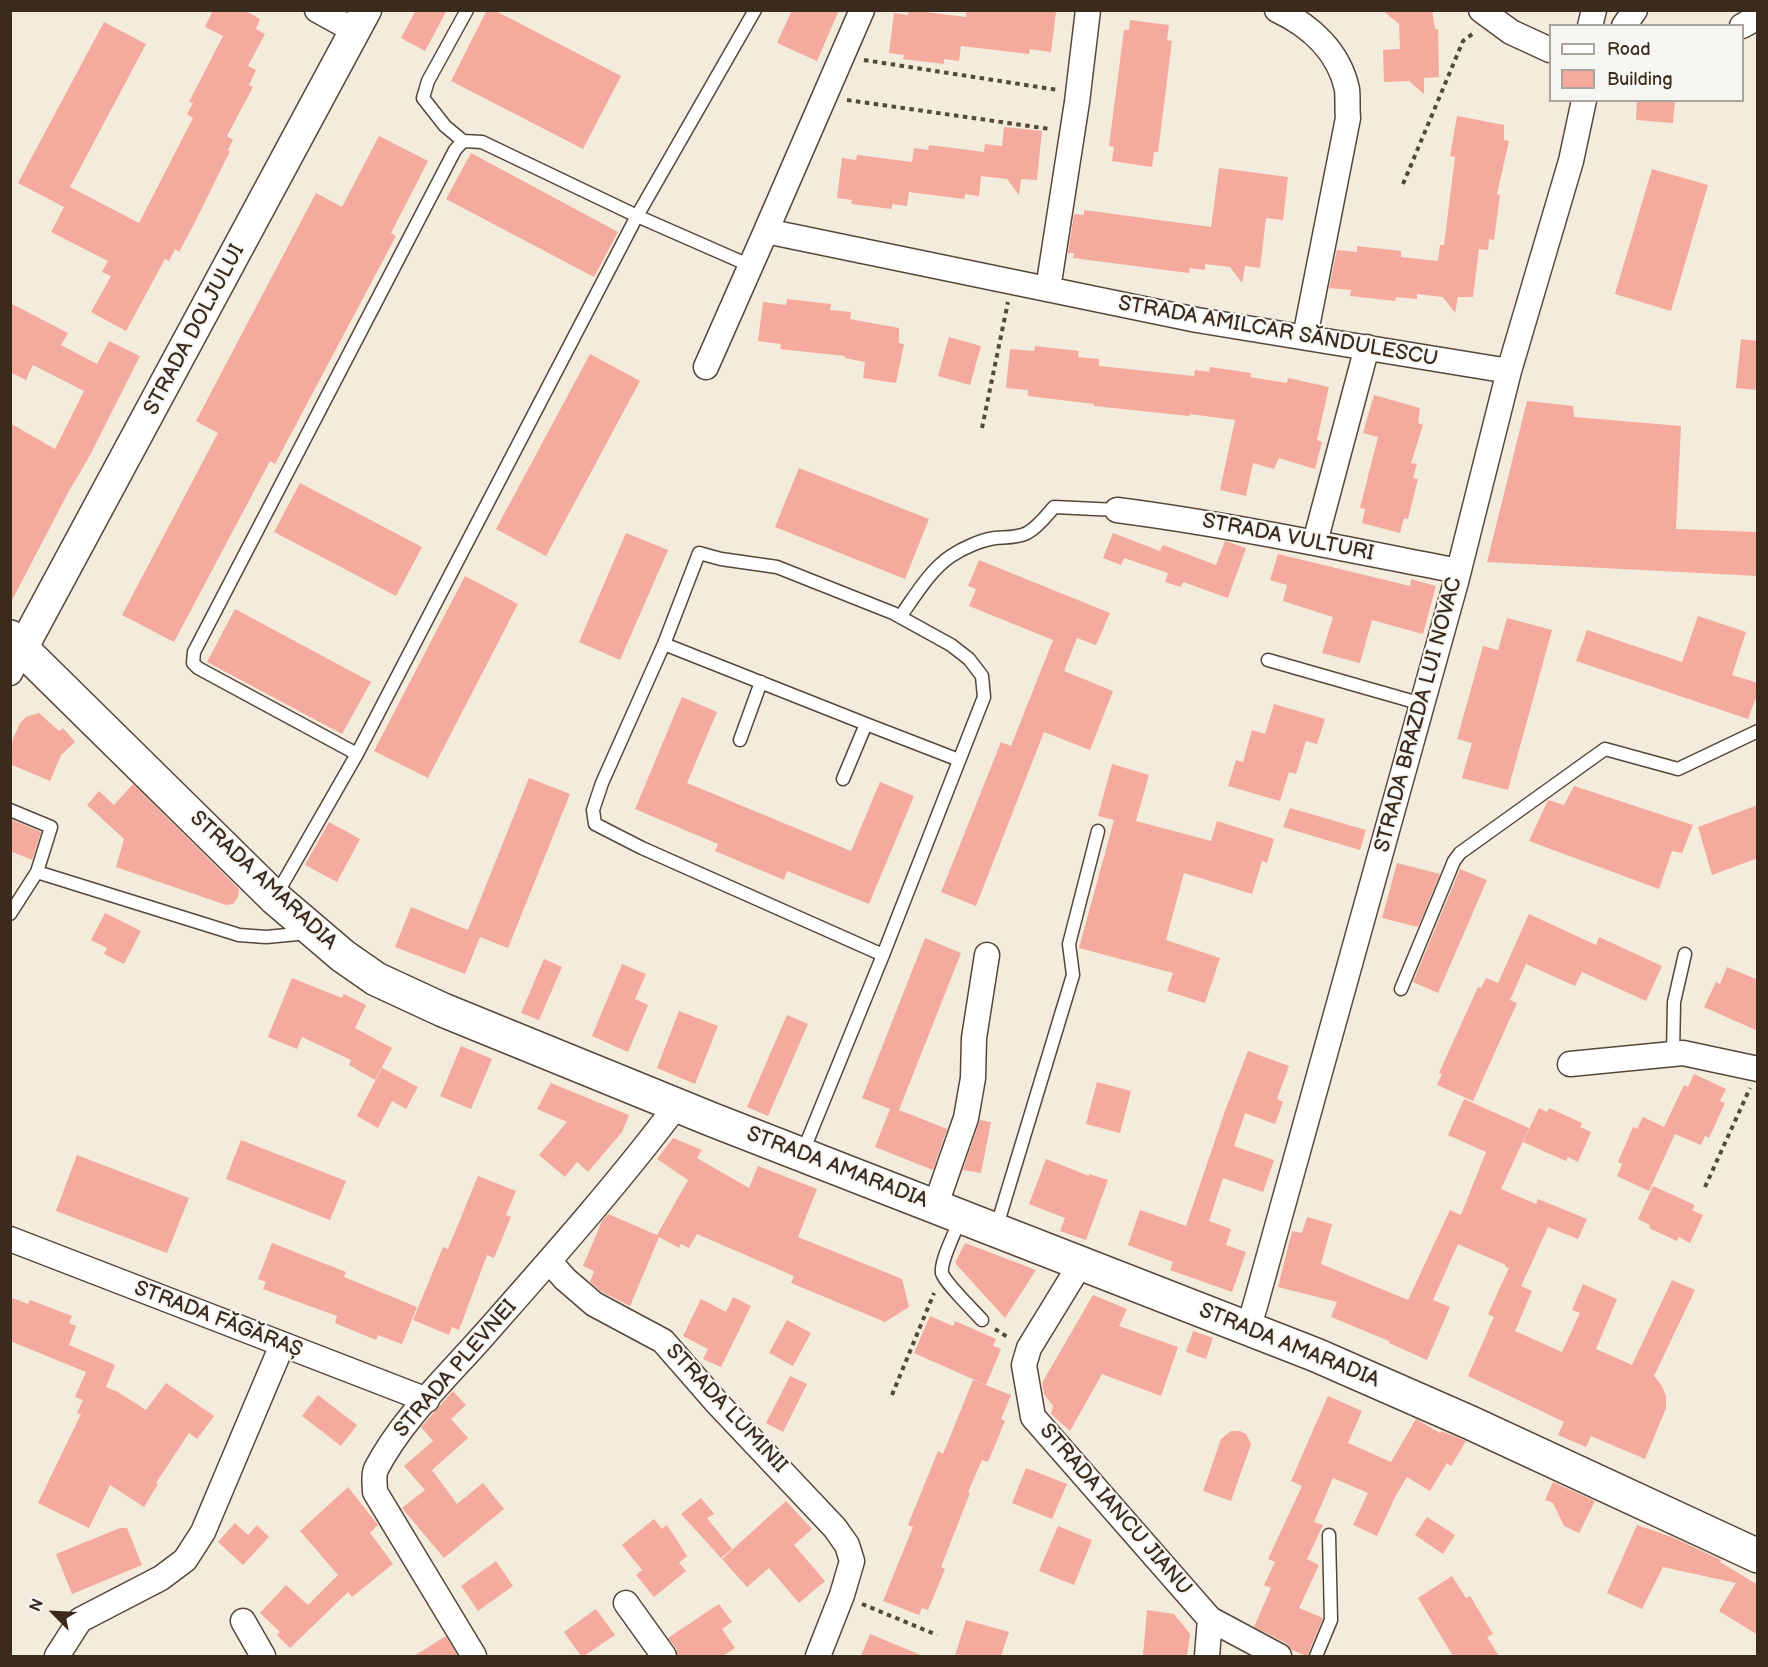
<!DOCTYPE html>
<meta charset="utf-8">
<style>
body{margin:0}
#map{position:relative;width:1768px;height:1667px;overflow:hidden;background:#f3ebdb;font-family:"Balsamiq Sans",sans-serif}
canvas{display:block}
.frame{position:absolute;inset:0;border:12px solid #3b2a1e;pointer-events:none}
.legend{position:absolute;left:1549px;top:24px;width:195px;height:78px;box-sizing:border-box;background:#f6f6f2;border:2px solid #aba49d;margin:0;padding:8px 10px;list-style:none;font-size:18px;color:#3b2a1e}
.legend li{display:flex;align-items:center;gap:12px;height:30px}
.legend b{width:30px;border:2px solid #aba49d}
.north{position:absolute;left:24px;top:1583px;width:60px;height:60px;-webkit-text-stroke:4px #f6f6f2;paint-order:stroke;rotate:294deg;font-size:16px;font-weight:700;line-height:24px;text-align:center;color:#3b2a1e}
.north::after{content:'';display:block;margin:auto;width:21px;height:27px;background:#3b2a1e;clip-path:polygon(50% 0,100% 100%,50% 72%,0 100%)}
</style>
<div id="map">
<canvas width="1768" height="1667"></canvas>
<div class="frame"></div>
<ul class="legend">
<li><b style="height:8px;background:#fff"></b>Road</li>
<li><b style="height:16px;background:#f4aa9d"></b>Building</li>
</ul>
<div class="north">N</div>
</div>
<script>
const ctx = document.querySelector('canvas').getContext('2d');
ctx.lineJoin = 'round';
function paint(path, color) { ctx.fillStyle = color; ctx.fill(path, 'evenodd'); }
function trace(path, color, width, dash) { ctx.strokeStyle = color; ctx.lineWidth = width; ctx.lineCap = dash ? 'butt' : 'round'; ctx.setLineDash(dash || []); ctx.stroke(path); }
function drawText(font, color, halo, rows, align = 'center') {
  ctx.font = font + ' "Balsamiq Sans",sans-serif'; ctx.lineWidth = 4.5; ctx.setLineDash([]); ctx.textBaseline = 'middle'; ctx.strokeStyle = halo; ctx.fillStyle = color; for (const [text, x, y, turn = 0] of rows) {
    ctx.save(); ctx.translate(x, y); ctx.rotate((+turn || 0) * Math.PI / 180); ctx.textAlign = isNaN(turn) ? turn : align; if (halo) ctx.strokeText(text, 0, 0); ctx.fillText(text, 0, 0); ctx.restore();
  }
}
const building = new Path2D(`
 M213,10h31l16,9 -4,10 9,5 -17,32 8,4 -7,15 4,2 -26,49 6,4 -5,10 2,1 -35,71 -16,30 -4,-3 -6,12 -4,-2 -39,72 -35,-19 20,-36 -9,-4 6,-11 -57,-29 13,-25 -46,-24 86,-161 42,22 -76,143 69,36 54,-105 -6,-4 6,-11 -4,-1 34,-66 -18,-9z
 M416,10h31l-22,41 -24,-13z
 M487,10h7l127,66 -38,73 -132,-68z
 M792,10h47l-22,51 -40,-18z
 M909,10l57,7v-7l90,2 -5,40 -21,-3 -1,5 -68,-8 -2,15 -15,-2v5l-41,-5 1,-4 -15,-2 5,-40 14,2z
 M1382,10h50l3,19h3l1,48 -15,1v16l-15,-13 -25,1 -1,-32 17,-1 -1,-25z
 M1130,20l39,5 -2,15 5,1 -14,111h-4l-2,15 -40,-6 2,-14 -5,-1 15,-116h5z
 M1637,100h38l-2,23 -37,-3z
 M1457,116l47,9v15l5,1 -12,53 3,1 -6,45 -5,-1 -1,11 -9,-1 -6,48h-15l-3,16 -12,-16 -26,-3v5l-21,-2 -1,4 -45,-5 1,-6 -22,-2 8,-38 20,2v-6l44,5v6l37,4 2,-16h4l11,-88 -5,-1z
 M1004,127l38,4 -5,49 -16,-1 -2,16 -12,-16 -26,-3 -2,20 -14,-2 -1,5 -55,-7 -2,14 -15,-2v5l-41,-5 1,-4 -15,-2 5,-40 14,2 1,-5 55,7 2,-14 14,2 1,-5 55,7 1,-8 17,2z
 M379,136l49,25 -37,72 5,3 -121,228 -5,-3 -96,181 -52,-27 96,-182 -22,-12 120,-228 26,14z
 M471,153l147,79 -24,45 -148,-78z
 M1219,168l69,9 -5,43 -17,-2 -6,50 -15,-2 -3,17 -12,-16 -25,-3v6l-15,-2 -1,5 -116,-15 1,-5h-6l6,-39 10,1v-5l127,17z
 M1652,169l56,16 -37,126 -56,-17z
 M787,299l44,5 -1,6 21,2 -1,7 49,9v15l5,1 -8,39 -33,-5 2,-16 -20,-4v-2l-65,-7 1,-5 -23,-3 5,-39 23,3z
 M10,303l58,30 -7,12 36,19 12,-23 31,15 -51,101 -20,34 -59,113v-181l45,26 29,-58 -51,-26 -7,15 -16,-8z
 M949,337l32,9 -11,39 -32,-9z
 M1741,339l17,2v49l-22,-2z
 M1035,346l44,5 -1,6 21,2v7l95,10 1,-6 14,2 1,-5 41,6 -1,4 37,6 1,-5 41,9 -12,53 5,2 -7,27 -36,-11 -5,11 -21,-6 -7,33 -26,-6 15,-70 -45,-6 -1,2 -95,-10v-2l-66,-8v-6l-22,-2 4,-39 24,2z
 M590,354l50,27 -94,175 -50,-27z
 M1374,395l46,13 -2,15 5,2 -12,38 6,1 -4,14 5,1 -10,40 -4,-1 -4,15 -38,-10 3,-14 -5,-1 18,-71 -15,-4z
 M1527,401l46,5 1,11 107,9 -5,103 82,3v44l-271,-14z
 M799,468l130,51 -24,60 -130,-52z
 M300,483l122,64 -26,49 -122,-64z
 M626,533l42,17 -48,110 -41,-18z
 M1113,533l47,18 3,-6 53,20 9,-24 21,7 -18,50 -45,-16 -2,5 -16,-5 3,-9 -44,-15 -3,7 -18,-7z
 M1278,554l132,32 1,-7 25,7 -13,48 -51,-14 -12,43 -38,-10 11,-36 -50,-16 4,-16 -17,-5z
 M979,560l131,53 -14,32 -19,-7 -13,33 49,20 -23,59 -46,-18 -68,174 -35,-14 60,-150 10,4 42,-106 -84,-34 7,-17 -8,-3z
 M465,576l53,28 -90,174 -54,-27z
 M235,609l136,73 -29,52 -135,-72z
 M1698,616l48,16 -14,43 26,8v9l-10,27 -172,-58 11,-31 95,32z
 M1507,618l45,12 -44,160 -46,-12 10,-35 -15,-4 26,-93 15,4z
 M682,697l35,15 -30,71 164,68 29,-69 34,14 -45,108 -82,-33 -3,9 -69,-29 3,-7 -83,-35z
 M1274,704l51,15 -8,25 -11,-3 -10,33 -7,-2 -9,29 -52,-15 8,-26 7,2 9,-32 13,4z
 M39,713l20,18 4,-3 12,14 -14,13 -11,26 -40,-17 3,-25 7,-16 6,-6z
 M1112,764l37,11 -13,46 75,20 6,-20 57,18 -7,24 -5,-2 -10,33 -68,-21 -18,67 54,18 -15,45 -38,-12 6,-18 -94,-25 35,-128 -16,-4z
 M529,778l41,16 -62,154 -28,-11 -15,37 -70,-27 16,-40 57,23z
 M133,784l106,105 -1,8 -5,7 -7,1 -110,-38 8,-28 -37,-34 12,-14 15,14z
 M1574,786l119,39 -11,28 -10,-2 -13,38 -130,-48 19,-41 16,5z
 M1758,805v53l-46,17 -14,-48z
 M1290,808l76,22 -6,20 -77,-23z
 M10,819l31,13 -9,28 -22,-9z
 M329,822l31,17 -23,43 -32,-17z
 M1397,863l43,11 -22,53 -36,-9z
 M1460,869l27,11 -49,113 -25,-11z
 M105,913l36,18 -17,33 -20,-10 3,-6 -16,-8z
 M1529,914l67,31 3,-8 63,29 -16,35 -64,-29 -7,14 -49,-22 -16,36 7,3 -44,98 -36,-16 5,-11 -3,-1 39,-86 3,1 5,-10 12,5z
 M925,938l36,15 -62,157 48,19 -14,41 -58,-23 15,-38 -28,-11z
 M544,959l18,8 -23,53 -18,-7z
 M622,964l24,10 -11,25 13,6 -20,47 -36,-16z
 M1727,967l31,13v51l-54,-24 12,-25 4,2z
 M292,978l50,20 2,-4 22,11 -11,23 37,20 -17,32 -26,-15 2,-5 -49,-23 -5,12 -29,-12z
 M679,1011l39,15 -23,58 -38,-16z
 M787,1015l21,9 -40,92 -21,-9z
 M461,1046l31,13 -21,50 -31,-13z
 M1248,1051l41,15 -12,33 6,3 -8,22 -30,-11 -11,33 40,14 -11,32 -40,-14 -14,43 22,8 -5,16 20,7 -14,40 -62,-22 3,-8 -45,-17 12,-35 46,16 39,-115z
 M382,1068l36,19 -12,22 -14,-8 -14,27 -21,-12z
 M1694,1074l32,15 -6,12 5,2 -16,35 -4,-2 -4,9 -26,-11 -26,57 -32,-15 5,-12 -4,-2 15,-35 4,2 6,-12 21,10 20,-42 4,2z
 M1097,1082l34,9 -11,42 -34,-9z
 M551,1083l78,32 -7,17 -34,40 -11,-10 -12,15 -26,-22 28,-33 -30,-13z
 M1464,1099l65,29 -28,61 35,15 2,-5 49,20 -9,20 -30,-12 -27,59 11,5 -17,40 47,21 18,-39 -8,-3 11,-26 34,15 -21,50 36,16 40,-85 23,10 -41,86 8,10 4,10v12l-21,51 -54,-23 -5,11 -28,-12 6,-13 -96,-46 26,-59 -6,-3 21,-46 -4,-1 1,-2 -48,-21 -25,56 17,7 -23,53 -38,-17v-2l-58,-24 6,-15 -59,-15 14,-56 10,2 5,-16 25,7 -11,40 87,36 42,-90 11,5 25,-63 -38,-17z
 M1539,1108l8,4 2,-4 33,15 -2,4 11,5 -13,30 -10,-5 -2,4 -43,-19z
 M980,1120l11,2 -10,51 -18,-3z
 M673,1138l29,12 -5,8 52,30 9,-22 59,23 -19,48 104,42 7,28 -24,15 -94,-39 3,-7 -97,-42 -8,14 -8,-4 -2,4 -20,-11 -29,69 -28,-14 -12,-10 4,-11 -11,-5 19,-45 6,-7 49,21 31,-55 -31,-21z
 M241,1140l105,41 -16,39 -104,-41z
 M77,1155l112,43 -22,55 -111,-42z
 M1046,1159l43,17v-2l19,6 -22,60 -26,-9 5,-13 -36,-14z
 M478,1176l38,15 -10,24 5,2 -17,41 -7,-3 -28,75 -7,-3 -3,8 -36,-15 30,-73 5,2z
 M1653,1186l42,19 -3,5 11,5 -13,28 -11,-6 -2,4 -28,-13 1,-3 -12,-6z
 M272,1243l74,29 -2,5 73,30 -15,37 -24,-9 -2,5 -41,-17 2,-7 -74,-27 3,-7 -8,-3z
 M965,1243l71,27 -31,48 -50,-55z
 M1093,1295l34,14 -8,17 59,21 -17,49 -59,-22 -32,57 -19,-17 2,-8 -9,-12 -2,-11z
 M10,1297l18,7 2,-4 42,16 -3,7 7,3 -7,19 46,20 -9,22 12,5 28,18 20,-27 48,33 -17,23 -8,-6 -33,50 2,1 -14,23 -34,-22 -21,43 -51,-25 43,-89 -4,-1 6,-13 -8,-3 11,-25 -76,-31z
 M733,1297l18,9 -30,61 -18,-8 5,-10 -25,-13 18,-37 25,13z
 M930,1316l23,10 2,-5 41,18 -3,7 8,3 -15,36 -72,-32z
 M787,1320l24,13 -18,33 -24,-13z
 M1193,1331l20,7 -7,21 -20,-7z
 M790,1376l17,8 -24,48 -17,-9z
 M973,1380l38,15 -10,24 4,2 -17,41 -6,-2 -14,32 2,1 -29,74 4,2 -17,41 -6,-2 -3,7 -36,-14 30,-74 -5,-2 30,-74 5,3z
 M453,1391l13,14 -15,14 17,19 -36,32 25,34 26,-21 21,26 -60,49 -42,-50 23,-18 -21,-24 29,-25 -12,-14z
 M318,1395l39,30 -16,21 -39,-30z
 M1328,1396l34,15 -14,32 43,19 25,-43 24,14 1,-2 25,10 -15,25 -4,-3 -17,28 -23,-14 -11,18 -19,41 -24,-11 15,-32 -35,-15 -19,44 9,3 -16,34 12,6 -20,43 24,10 -16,38 -15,-6 -6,-7 -32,-16 17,-39 -7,-3 11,-23 -7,-3 34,-73 -11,-5z
 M1231,1431h9l6,3 5,10 -20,57 -28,-10 18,-52z
 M1026,1468l41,16 -15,35 -40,-16z
 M1553,1482l42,19 -16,32 -15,-7 -11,-23 -8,-3z
 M348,1487l30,38 -8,8 23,31 -41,33 -4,-5 -58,56 -13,-13 3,-3 -20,-19 26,-28 22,20 30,-30 -38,-44z
 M701,1498l13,16 -7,4 25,31 -11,9 -40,-44z
 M786,1501l26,28 -18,16 31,36 -26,22 -30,-35 -22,19 -25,-28z
 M1427,1517l28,18 -12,19 -28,-19z
 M654,1519l8,10 5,-4 20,31 -8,7 7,8 -32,26 -18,-22 6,-5 -20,-25z
 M235,1523l13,12 9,-10 12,12 -26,28 -25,-23z
 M1637,1525l35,12 49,23 -1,2 38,23v50l-39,-24 17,-28 -73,-16 -21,42 -35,-16z
 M1058,1526l34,14 -18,45 -35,-14z
 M120,1528h7l15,37 -70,29 -16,-40z
 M496,1561l17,25 -35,25 -17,-25z
 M1452,1576l14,22 4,-2 23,38 -6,3 12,19h-46l-35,-58z
 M719,1604l13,18 -10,7 13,19 -12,8h-45l-2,-8 -8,-10z
 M596,1609l19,26 -31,21h-3l-17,-24z
 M1147,1610l27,4 16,20 -3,22h-44z
 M966,1620l43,12 -8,24h-46z
 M870,1634l53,22h-62z
 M446,1636l12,20h-44z`);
const path = new Path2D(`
 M864,60l194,30
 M847,100l203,29
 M1403,184l60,-143 12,-9
 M982,428l26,-126
 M1705,1187l45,-99
 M995,1329l14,9
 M892,1395l42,-102
 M862,1604l75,31`);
const service = new Path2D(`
 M463,141l-18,-15 -22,-28 5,-17 39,-71
 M900,617c15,-21 30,-47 51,-61 12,-8 30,-16 44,-18 11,-1 22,0 32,-5 11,-6 19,-17 27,-26l63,3
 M664,644l202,80
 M1268,660l154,44
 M740,740l21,-58
 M357,754l-159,-86 -5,-5 1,-11 261,-502 8,-9 19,1 155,74 114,50
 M843,779l23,-55 93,36
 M10,810l41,17 -14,45 -27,42
 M37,872l202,63 27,2 42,-4
 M275,897l82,-143 280,-538 118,-206
 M1401,989l53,-128 6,-8 145,-104 73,20 80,-38
 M1673,1054l1,-52 11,-48
 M802,1154l81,-199 101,-258 -2,-21 -13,-17 -18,-14 -58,-32 -116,-46 -56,-8 -22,-6 -35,91 -62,139 -9,27 2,14 47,24 241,107
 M960,1219c-4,12 -20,42 -18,54 3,10 32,38 40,47
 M996,1229l77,-254 -4,-31 29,-113
 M1316,1656l15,-36 -2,-85`);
const minor = new Path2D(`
 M317,10l38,21
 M1277,10c34,16 62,42 70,79 1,9 0,20 1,29l-43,219
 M1481,10l30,22 39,18
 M1590,26l4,-16
 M1624,26l11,-16
 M1742,26l16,-9
 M766,231l96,-221
 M1048,289l29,-187 11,-92
 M706,367l60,-136 431,89 312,51
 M1117,510c115,15 228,39 341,61
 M1315,542l52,-195
 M10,673l12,-24
 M1570,1064l113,-11 75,16
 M935,1207l31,-89 7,-40 1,-40 13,-83
 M10,1239l417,161
 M549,1261l16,18 29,25 69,37 55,63 117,124 12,17 5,16 -10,34 -24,61
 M1081,1263l-52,85 -5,17 9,52 177,202 69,37
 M1248,1328l7,-22 201,-724 53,-211 62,-210 13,-61
 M626,1603l38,53
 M243,1621l20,35
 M57,1656l23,-36 81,-42 24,-18 18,-28 79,-187
 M474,1656l-99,-164c0,-7 -2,-16 1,-23 26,-50 71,-92 108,-134 66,-75 133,-150 193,-230
 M1207,1656l3,-37`);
const tertiary = new Path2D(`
 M22,649l344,-639`);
const secondary = new Path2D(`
 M10,637l265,261 68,58 33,23 67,31 270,110 603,235 155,68 287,133`);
const streetNames = [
 ["STRADA DOLJULUI",195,330,-62],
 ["STRADA AMILCAR SĂNDULESCU",1278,332,10],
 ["STRADA VULTURI",1288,538,11],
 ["STRADA BRAZDA LUI NOVAC",1419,715,-75],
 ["STRADA AMARADIA",263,881,43],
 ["STRADA AMARADIA",837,1168,21],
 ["STRADA FĂGĂRAȘ",218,1320,21],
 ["STRADA AMARADIA",1289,1346,22],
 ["STRADA PLEVNEI",456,1369,-49],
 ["STRADA LUMINII",726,1409,47],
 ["STRADA IANCU JIANU",1115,1510,49]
];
paint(building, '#f4aa9d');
trace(service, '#57473a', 15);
trace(minor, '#57473a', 27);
trace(tertiary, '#57473a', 33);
trace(secondary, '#57473a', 36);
trace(path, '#57473a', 4, [4.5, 4.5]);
trace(service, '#fff', 12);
trace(minor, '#fff', 24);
trace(tertiary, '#fff', 30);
trace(secondary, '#fff', 33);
drawText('21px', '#3b2a1e', '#f6f6f2', streetNames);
</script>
